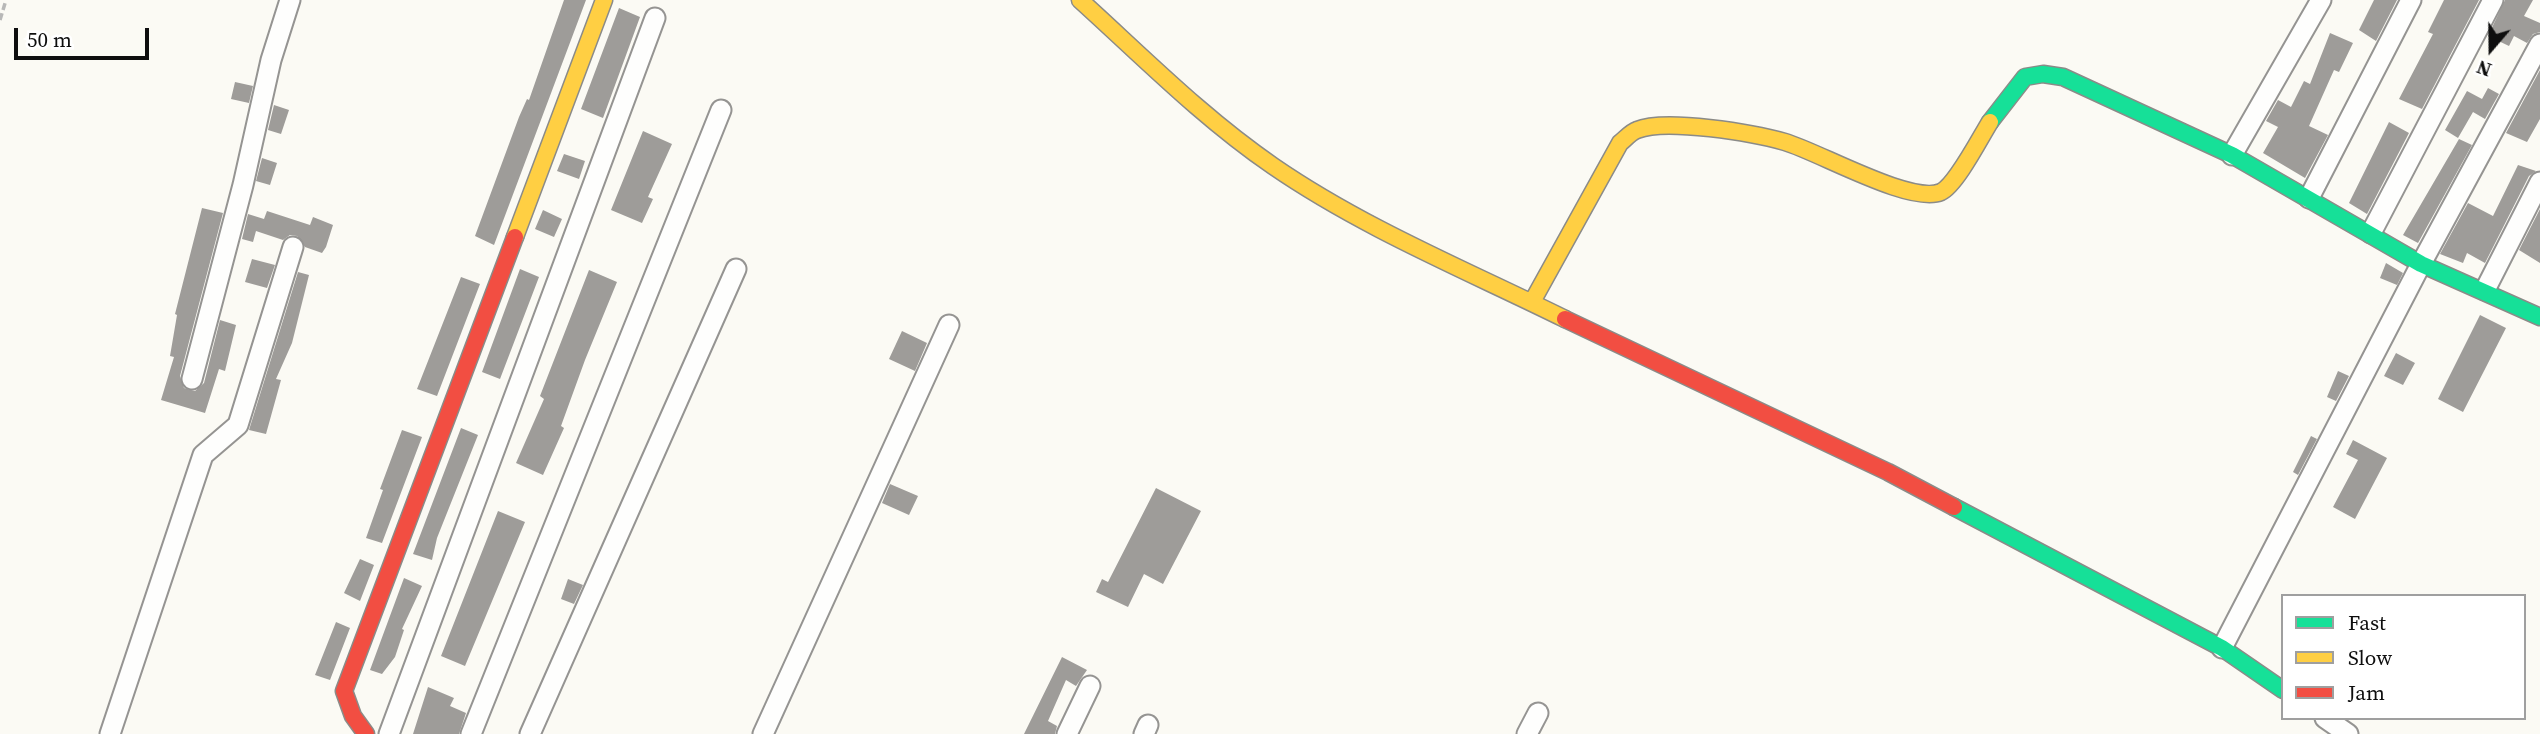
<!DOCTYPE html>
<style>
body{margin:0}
#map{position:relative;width:2540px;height:734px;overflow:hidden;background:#fbfaf4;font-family:"Source Serif 4",serif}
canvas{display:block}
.legend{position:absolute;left:2281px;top:594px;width:245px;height:126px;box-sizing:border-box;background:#fff;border:2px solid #9f9f9f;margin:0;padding:9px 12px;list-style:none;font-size:21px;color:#0e0e0e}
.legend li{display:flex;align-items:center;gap:14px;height:35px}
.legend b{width:35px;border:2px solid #9f9f9f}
.north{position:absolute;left:2456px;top:14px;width:70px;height:70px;-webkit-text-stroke:5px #fff;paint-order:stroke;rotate:200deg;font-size:19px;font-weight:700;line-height:28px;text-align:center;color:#0e0e0e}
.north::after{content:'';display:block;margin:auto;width:24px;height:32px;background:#0e0e0e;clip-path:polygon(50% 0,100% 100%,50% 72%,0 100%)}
.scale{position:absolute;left:14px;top:28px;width:135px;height:32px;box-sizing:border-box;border:4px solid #0e0e0e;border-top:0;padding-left:9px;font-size:21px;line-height:24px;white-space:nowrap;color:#0e0e0e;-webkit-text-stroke:5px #fff;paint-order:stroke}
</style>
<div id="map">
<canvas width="2540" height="734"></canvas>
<ul class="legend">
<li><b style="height:9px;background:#16e098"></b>Fast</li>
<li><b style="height:9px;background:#ffcf43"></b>Slow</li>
<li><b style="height:9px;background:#f24e42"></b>Jam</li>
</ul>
<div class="north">N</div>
<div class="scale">50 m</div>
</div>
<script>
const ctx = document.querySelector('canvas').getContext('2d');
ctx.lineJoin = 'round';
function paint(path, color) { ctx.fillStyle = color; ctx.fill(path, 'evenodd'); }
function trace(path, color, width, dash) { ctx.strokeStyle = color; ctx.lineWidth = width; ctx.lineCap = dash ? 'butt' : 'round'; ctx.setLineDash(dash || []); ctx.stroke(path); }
const building = new Path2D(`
 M564,0h22l-92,245 -19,-9 44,-119 8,-18 2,1z
 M2374,0h23l-21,41 -17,-11z
 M2444,0h35l-57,109 -23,-10 34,-65 -5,-2z
 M2505,0h28l-9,16 16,7v9l-7,2 -6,9 -13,-7 -5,10 -21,-10z
 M619,8l21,9 -37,101 -22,-9z
 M2330,33l23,10 -14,29 -5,-2 -25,56 19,9 -23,43 -42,-25 15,-26 -12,-6 12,-21 13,7 13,-26 6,3z
 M2540,70v49l-13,23 -21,-9z
 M235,82l18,4 -4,17 -18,-4z
 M2488,88l11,6 -14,25 -12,-7 -15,26 -13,-8 22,-39 15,8z
 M274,105l15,5 -8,24 -13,-4z
 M2389,122l20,11 -42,81 -18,-11z
 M643,131l29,13 -24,53 5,2 -11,24 -31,-13z
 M2459,139l13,6 -54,98 -15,-8z
 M564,154l21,7 -6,18 -22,-8z
 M262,158l15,5 -7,22 -14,-4z
 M2518,165l18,6 -7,5 -44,87 -18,-10 -4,10 -23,-9 28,-51 25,13z
 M202,208l21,5 -43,163 4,12 11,3 9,-8 16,-63 16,5 -11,46 -6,-2 -14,44 -44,-13 13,-43 -4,-1 7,-41 -2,-1z
 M2540,209v54l-21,-13z
 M543,210l19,9 -8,18 -19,-8z
 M267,211l43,14 3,-8 20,8 -7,22 -4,6 -17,-6 -8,-11 -7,-1 -7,5 -27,-9 -3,11 -11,-3 6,-25 16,5z
 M252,259l23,6 -8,23 -22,-6z
 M2386,263l17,10 -6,12 -17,-7z
 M520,269l19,8 -39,102 -18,-7z
 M589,270l28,12 -32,78 -24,66 3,2 -21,47 -27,-12 28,-64 -4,-3z
 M298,272l11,3 -17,68 -16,36 5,1 -15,54 -17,-4z
 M461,277l19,7 -43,112 -20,-7z
 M2480,315l26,13 -43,84 -25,-13z
 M902,331l25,12 -12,28 -26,-12z
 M2396,353l19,10 -12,22 -19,-9z
 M2338,371l11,5 -13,25 -9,-4z
 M461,428l17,7 -41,103 -5,22 -19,-6z
 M402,430l20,7 -40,106 -16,-5 17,-48 -3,-1z
 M2311,436l6,3 -19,36 -5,-3z
 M2353,440l34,18 -32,61 -22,-12 25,-47 -12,-6z
 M890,484l28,12 -9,19 -27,-12z
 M1156,488l45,23 -38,73 -19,-10 -16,33 -32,-15 6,-13 6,3z
 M498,511l27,11 -60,144 -24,-10z
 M360,559l14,6 -14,36 -16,-8z
 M404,578l18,8 -20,43 2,1 -9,27 -13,17 -12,-4z
 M568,579l15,6 -9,19 -13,-5z
 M336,622l14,6 -20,52 -15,-5z
 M1062,657l25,13 -11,16 -10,-6 -18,41 9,5 -2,8h-31z
 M428,687l26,11 -4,8 16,7 -7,21h-46z`);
const path = new Path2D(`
 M0,20l6,-20`);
const street = new Path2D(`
 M2232,155l89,-155
 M2309,198l102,-198
 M2371,233l122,-233
 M2485,290l55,-108
 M192,379l51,-194 28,-125 19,-60
 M2222,648l199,-384 119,-220
 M2325,718l23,16
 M110,734l93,-279 35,-30 55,-178
 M389,734l266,-716
 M471,734l250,-624
 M530,734l206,-465
 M763,734l186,-409
 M1067,734l23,-48
 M1144,734l4,-9
 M1527,734l11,-21`);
const fast = new Path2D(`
 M1990,122l35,-45 18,-3 20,3 169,78 189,109 119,53
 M1954,507l268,141 61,42`);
const slow = new Path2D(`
 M1080,0c63,57 123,118 193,166 90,62 195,105 292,153
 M515,237l89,-237
 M1532,302l88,-159c5,-4 11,-11 17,-13 28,-12 117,3 148,12 34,10 126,63 156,50 15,-7 39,-54 49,-70`);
const jam = new Path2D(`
 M1565,319l323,153 66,35
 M366,734l-13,-18 -9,-25 171,-454`);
paint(building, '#9e9c99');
trace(street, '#959492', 23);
trace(fast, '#8b8b88', 19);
trace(slow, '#8b8b88', 19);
trace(jam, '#8b8b88', 19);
trace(path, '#b8b8b7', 3.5, [7, 3.5]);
trace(street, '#fefefd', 19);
trace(fast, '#16e098', 16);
trace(slow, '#ffcf43', 16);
trace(jam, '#f24e42', 16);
</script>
